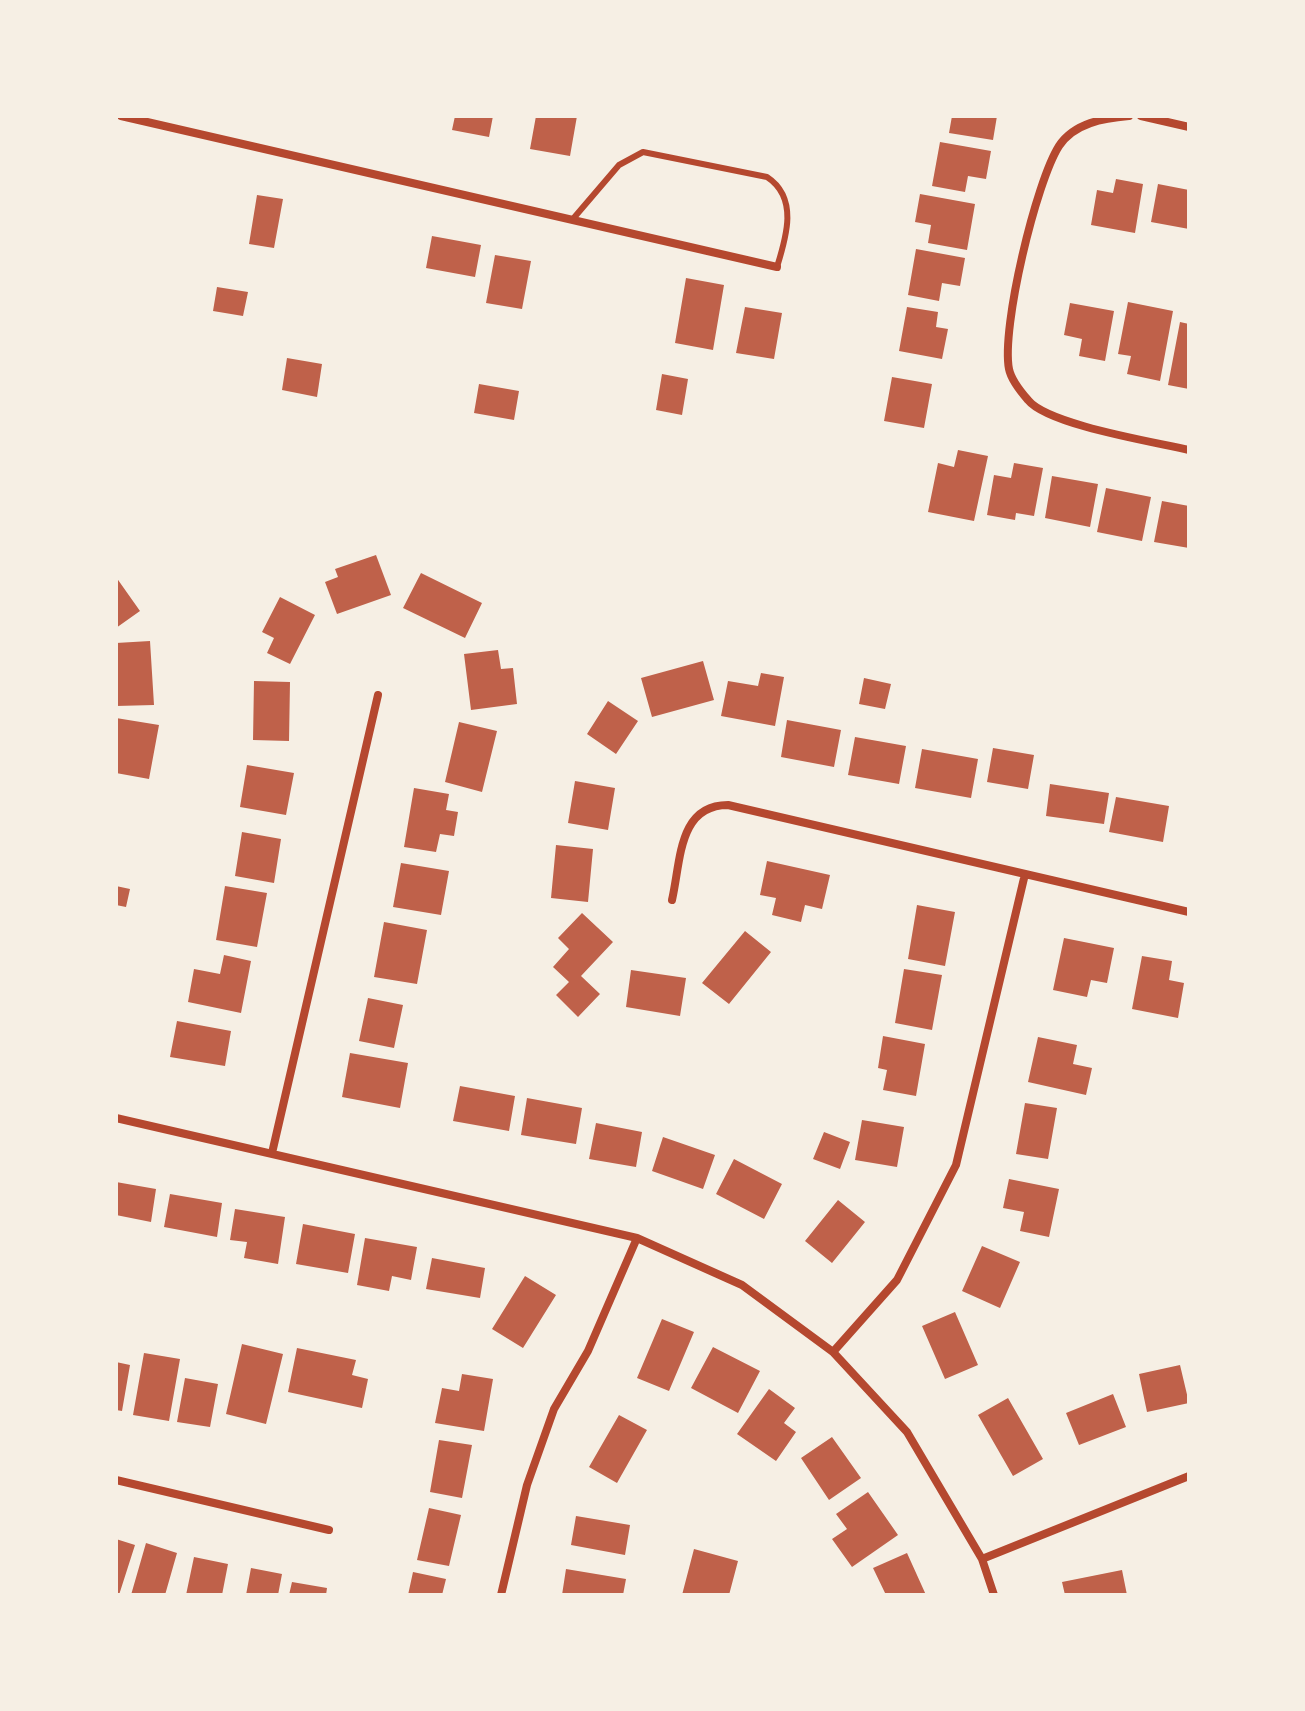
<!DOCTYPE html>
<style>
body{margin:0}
#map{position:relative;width:1305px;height:1711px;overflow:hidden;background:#f6efe4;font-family:Ubuntu,sans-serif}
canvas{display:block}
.frame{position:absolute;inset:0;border:118px solid #f6efe4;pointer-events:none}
</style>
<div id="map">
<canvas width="1305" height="1711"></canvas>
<div class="frame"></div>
</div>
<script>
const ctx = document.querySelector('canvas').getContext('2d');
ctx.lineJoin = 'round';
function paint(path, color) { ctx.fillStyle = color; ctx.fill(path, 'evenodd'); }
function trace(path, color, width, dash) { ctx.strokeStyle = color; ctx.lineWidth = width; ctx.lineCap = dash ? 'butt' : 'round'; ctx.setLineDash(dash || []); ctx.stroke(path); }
const building = new Path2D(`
 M455,116h38l-4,21 -37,-7z
 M536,116h41l-7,40 -40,-7z
 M952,116h45l-4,24 -44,-7z
 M940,142l51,9 -5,28 -18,-3 -3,16 -33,-6z
 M1116,179l27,5 -8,49 -44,-8 6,-35 16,3z
 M1158,184l31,6v39l-38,-7z
 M920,194l55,10 -8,46 -39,-7 3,-18 -16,-3z
 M257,195l26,4 -9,49 -25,-4z
 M432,236l49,9 -6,32 -49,-9z
 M916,249l49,9 -5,28 -18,-3 -3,18 -31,-6z
 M495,255l36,6 -9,48 -36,-6z
 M686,278l38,7 -11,65 -38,-7z
 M217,287l31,5 -5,24 -30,-5z
 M1128,302l45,9 -13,70 -33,-7 4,-18 -13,-2z
 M1070,303l44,8 -9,50 -26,-5 3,-17 -18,-4z
 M745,307l37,6 -8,46 -38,-6z
 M907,307l31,5 -2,15 12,2 -6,30 -43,-8z
 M1180,322l9,2v65l-21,-4z
 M287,358l35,6 -5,33 -35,-7z
 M662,374l26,5 -6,36 -26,-5z
 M892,377l40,7 -8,44 -40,-7z
 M479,384l40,7 -5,29 -40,-7z
 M958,450l30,6 -14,65 -46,-9 10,-49 16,4z
 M1014,463l29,5 -9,48 -18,-3 -1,7 -28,-5 7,-40 17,3z
 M1052,476l46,8 -8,43 -45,-9z
 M1106,488l45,9 -9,44 -45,-9z
 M1162,501l27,5v42l-35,-6z
 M376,555l15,40 -54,19 -12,-32 13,-5 -3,-8z
 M421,573l61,30 -17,35 -62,-30z
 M116,577l24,34 -24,17z
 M280,597l35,18 -25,49 -23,-11 7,-15 -12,-6z
 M150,641l4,64 -38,1v-63z
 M498,650l3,19 12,-1 4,36 -46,6 -7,-56z
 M703,661l11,39 -62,17 -11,-39z
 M761,673l23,4 -9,49 -54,-10 7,-35 30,5z
 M864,678l27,6 -6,25 -26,-5z
 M254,681l36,1 -1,59 -36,-1z
 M608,701l30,20 -22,33 -29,-20z
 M116,718l43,7 -10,54 -33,-6z
 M787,720l54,10 -7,37 -53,-10z
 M459,722l38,9 -15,61 -37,-10z
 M855,737l51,9 -7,38 -51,-9z
 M993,748l41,7 -6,34 -41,-7z
 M922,749l56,10 -7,39 -56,-10z
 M247,765l47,8 -8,42 -46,-8z
 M575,781l40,7 -7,42 -40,-7z
 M1050,784l59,9 -5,31 -58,-8z
 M414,788l35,6 -3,16 12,2 -4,24 -14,-2 -4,18 -32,-5z
 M1116,797l53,9 -6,36 -54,-10z
 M242,832l39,7 -7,44 -39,-7z
 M556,845l37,4 -5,53 -37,-4z
 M767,861l63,14 -8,34 -17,-4 -4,17 -29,-7 4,-17 -16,-3z
 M401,863l48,8 -8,44 -48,-8z
 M116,886l14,3 -4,18 -10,-2z
 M225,886l42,7 -10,54 -41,-7z
 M917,905l38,7 -10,54 -37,-7z
 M582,913l31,29 -32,34 19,18 -22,23 -22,-22 13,-13 -16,-15 16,-18 -11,-11z
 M384,922l43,8 -10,54 -43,-7z
 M745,931l26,21 -42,52 -27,-21z
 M1064,938l50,10 -7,35 -16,-3 -4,17 -34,-7z
 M224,955l27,6 -10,52 -53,-11 6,-33 26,5z
 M1142,956l30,5 -3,19 15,3 -6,35 -46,-9z
 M904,969l38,6 -10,55 -37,-7z
 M631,970l55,8 -6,38 -54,-9z
 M368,998l35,7 -9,43 -35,-7z
 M177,1021l54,10 -6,35 -55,-9z
 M883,1036l42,8 -9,52 -33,-6 4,-20 -9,-2z
 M1038,1037l39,8 -4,19 19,4 -6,27 -58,-13z
 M350,1053l58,10 -8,45 -58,-11z
 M460,1086l55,10 -6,35 -56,-10z
 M527,1098l55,10 -6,36 -55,-9z
 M1025,1103l32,5 -9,51 -32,-5z
 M862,1120l42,7 -7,40 -42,-7z
 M596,1123l46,9 -6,35 -47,-8z
 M824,1132l26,10 -10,27 -27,-10z
 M663,1137l52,18 -12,34 -51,-18z
 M734,1159l48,25 -18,35 -48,-25z
 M1009,1179l50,10 -10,48 -29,-6 4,-19 -21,-4z
 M116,1182l40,7 -5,33 -35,-7z
 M170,1194l52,9 -5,34 -53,-10z
 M838,1200l27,22 -33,41 -27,-22z
 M235,1209l50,8 -7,47 -34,-6 3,-16 -17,-2z
 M303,1224l52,10 -7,39 -52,-9z
 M365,1238l52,9 -6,33 -19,-4 -3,15 -32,-6z
 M982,1246l38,16 -20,46 -38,-17z
 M432,1258l53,10 -5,30 -54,-9z
 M525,1276l31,19 -33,53 -31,-19z
 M955,1312l23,53 -33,14 -23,-53z
 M662,1319l32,13 -25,59 -32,-13z
 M242,1344l41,10 -17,70 -40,-10z
 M713,1347l47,24 -22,42 -47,-25z
 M297,1348l59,12 -4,15 16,4 -6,29 -74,-16z
 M144,1353l36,6 -11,62 -36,-6z
 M116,1362l14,3 -8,46 -6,-1z
 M1180,1365l9,38 -42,9 -8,-38z
 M462,1374l31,5 -9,52 -49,-8 7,-35 17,3z
 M185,1378l33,6 -8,43 -33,-5z
 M769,1389l26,19 -11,15 12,9 -20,29 -39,-27z
 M1113,1394l13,33 -47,18 -13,-32z
 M1008,1398l35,61 -30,17 -35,-61z
 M619,1415l28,15 -30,53 -28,-16z
 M832,1437l29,41 -32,22 -28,-42z
 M439,1440l33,5 -10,53 -32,-6z
 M868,1492l30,43 -46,32 -20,-28 15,-10 -11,-15z
 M429,1508l32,7 -12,51 -32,-6z
 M576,1516l54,9 -5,30 -54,-10z
 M116,1539l19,6 -16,50h-3z
 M146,1543l31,10 -12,42h-34z
 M694,1549l44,12 -9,34h-47z
 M907,1553l19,42h-40l-13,-27z
 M194,1557l34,7 -6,31h-36z
 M251,1568l31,6 -4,21h-32z
 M566,1569l60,10 -3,16h-61z
 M1122,1570l5,25h-62l-3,-13z
 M413,1572l33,7 -4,16h-34z
 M292,1582l35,6 -1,7h-37z`);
const service = new Path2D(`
 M572,220l47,-55 24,-13 124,25c32,21 19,61 10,90`);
const minor = new Path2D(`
 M121,116l656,151
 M1129,116c-25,2 -55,7 -70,30 -23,36 -58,182 -50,223 2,10 12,23 19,31 20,25 127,42 161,50
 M1141,116l48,11
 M672,900c9,-39 6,-95 56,-95l461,107
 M116,1118l521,120 105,47 91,67 74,80 75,127 12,36
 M272,1153l106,-458
 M833,1352l64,-72 59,-115 69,-291
 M116,1480l213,50
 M982,1559l207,-83
 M501,1595l26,-110 27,-76 34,-58 49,-113`);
paint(building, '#bf614a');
trace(service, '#b5482f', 6);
trace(minor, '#b5482f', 8);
</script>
